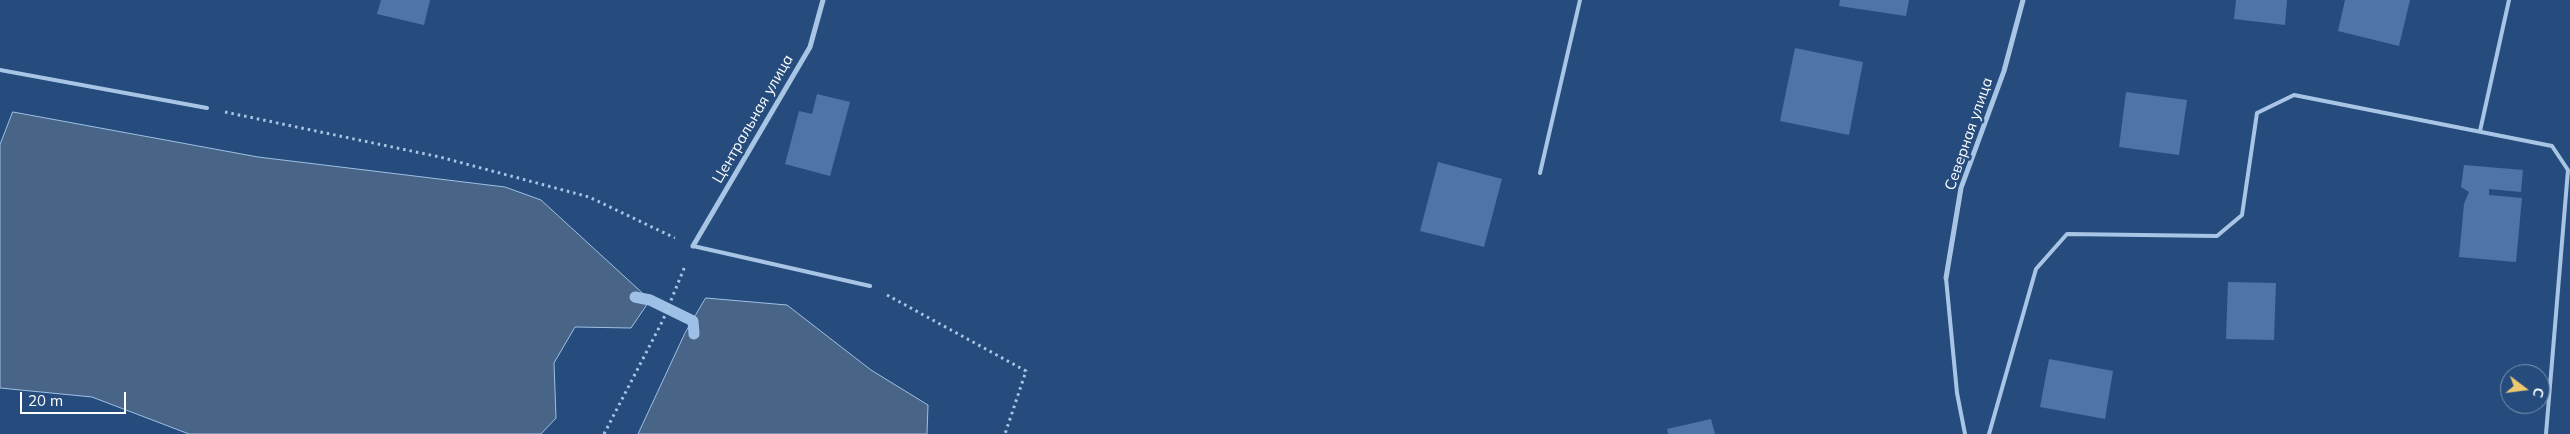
<!DOCTYPE html>
<meta charset="utf-8">
<style>
body{margin:0}
#map{position:relative;width:2570px;height:434px;overflow:hidden;background:#254c7d;font-family:Mulish,sans-serif}
canvas{display:block}
.north{position:absolute;left:2500px;top:364px;width:50px;height:50px;box-sizing:border-box;background:#254c7d;border:1px solid #7c94b1;border-radius:50%;rotate:105deg;font-size:14px;font-weight:700;line-height:20px;text-align:center;color:#fff}
.north::after{content:'';display:block;margin:auto;width:18px;height:22px;background:#efc96e;clip-path:polygon(50% 0,100% 100%,50% 72%,0 100%)}
.scale{position:absolute;left:20px;top:392px;width:106px;height:22px;box-sizing:border-box;border:2px solid #fff;border-top:0;padding-left:6px;font-size:15px;line-height:18px;white-space:nowrap;color:#fff;-webkit-text-stroke:4px #254c7d;paint-order:stroke}
</style>
<div id="map">
<canvas width="2570" height="434"></canvas>
<div class="north">С</div>
<div class="scale">20 m</div>
</div>
<script>
const ctx = document.querySelector('canvas').getContext('2d');
ctx.lineJoin = 'round';
function paint(path, color) { ctx.fillStyle = color; ctx.fill(path, 'evenodd'); }
function trace(path, color, width, dash) { ctx.strokeStyle = color; ctx.lineWidth = width; ctx.lineCap = dash ? 'butt' : 'round'; ctx.setLineDash(dash || []); ctx.stroke(path); }
function drawText(font, color, halo, rows, align = 'center') {
  ctx.font = font + ' Mulish,sans-serif'; ctx.lineWidth = 5; ctx.setLineDash([]); ctx.textBaseline = 'middle'; ctx.strokeStyle = halo; ctx.fillStyle = color; for (const [text, x, y, turn = 0] of rows) {
    ctx.save(); ctx.translate(x, y); ctx.rotate((+turn || 0) * Math.PI / 180); ctx.textAlign = isNaN(turn) ? turn : align; if (halo) ctx.strokeText(text, 0, 0); ctx.fillText(text, 0, 0); ctx.restore();
  }
}
const water = new Path2D(`
 M13,112l245,45 247,30 36,13 109,100 -19,28 -56,-1 -21,36 2,55 -15,16h-352l-97,-37 -92,-9v-243z
 M706,298l81,7 84,65 57,35 -1,29h-289l47,-101z`);
const stream = new Path2D(`
 M635,297l15,3 43,21 1,13`);
const building = new Path2D(`
 M381,0h49l-6,25 -47,-11z
 M1840,0h69l-3,16 -67,-10z
 M2236,0h51l-2,25 -51,-6z
 M2345,0h65l-11,46 -61,-15z
 M1795,48l68,14 -14,73 -69,-14z
 M2126,92l61,8 -8,55 -60,-8z
 M817,94l33,8 -20,74 -45,-12 14,-53 13,3z
 M1438,162l64,17 -18,68 -64,-16z
 M2464,165l59,5 -2,22 -32,-3v6l33,3 -6,64 -57,-5 5,-53 5,-12 -8,-5z
 M2228,282l48,1 -2,57 -48,-1z
 M2049,359l64,12 -8,48 -65,-12z
 M1711,419l4,15h-47l-1,-5z`);
const path = new Path2D(`
 M225,112l215,45 149,40 86,41
 M887,295l139,76 -21,63
 M604,434l59,-114 22,-54`);
const service = new Path2D(`
 M0,70l207,38
 M2480,131l29,-131
 M1540,173l40,-173
 M693,246l177,40
 M1946,278l11,115 8,41
 M1989,434l47,-165 31,-35 150,2 25,-21 15,-102 37,-18 258,51 16,24 -22,264`);
const minor = new Path2D(`
 M693,246l117,-199 13,-47
 M1946,278l15,-90 43,-117 19,-71`);
const streetNames = [
 ["Центральная улица",753,119,-60],
 ["Северная улица",1969,134,-71]
];
paint(water, '#486588');
trace(water, '#9ec0e6', 1);
trace(stream, '#9ec0e6', 11);
paint(building, '#4d76a6');
trace(path, '#a9c5e5', 3, [2.5, 4]);
trace(service, '#a9c5e5', 4);
trace(minor, '#a9c5e5', 5);
drawText('15px', '#fff', '#254c7d', streetNames);
</script>
